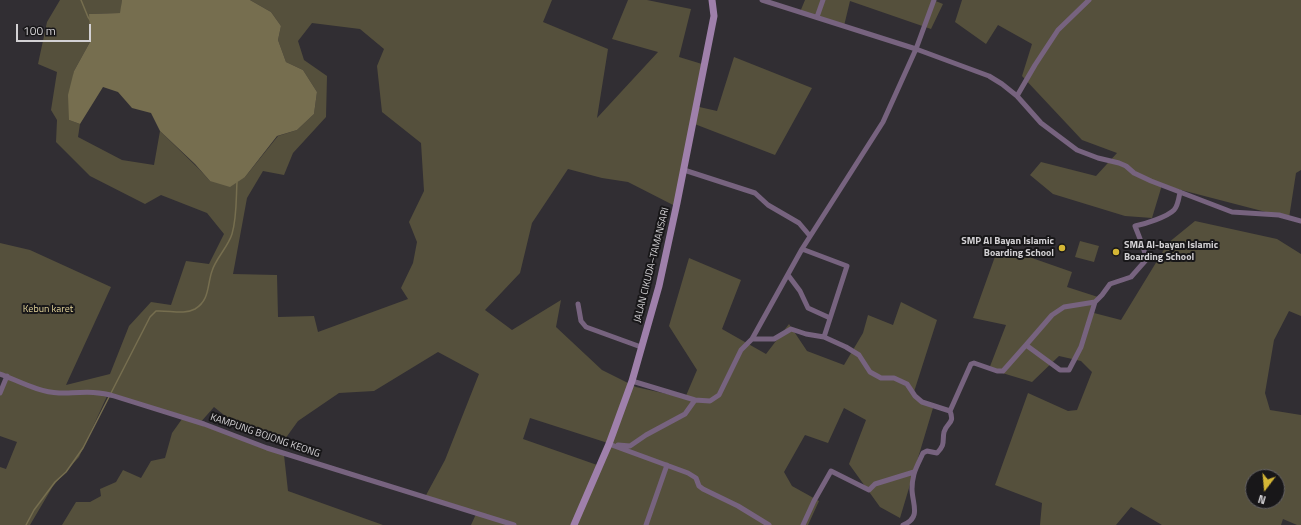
<!DOCTYPE html>
<meta charset="utf-8">
<style>
body{margin:0}
#map{position:relative;width:1301px;height:525px;overflow:hidden;background:#312e33;font-family:"Titillium Web",sans-serif}
canvas{display:block}
.north{position:absolute;left:1245px;top:469px;width:40px;height:40px;box-sizing:border-box;background:#181719;border:1px solid #636164;border-radius:50%;rotate:196deg;font-size:11px;font-weight:700;line-height:16px;text-align:center;color:#d3d1d4}
.north::after{content:'';display:block;margin:auto;width:14px;height:18px;background:#d4b635;clip-path:polygon(50% 0,100% 100%,50% 72%,0 100%)}
.scale{position:absolute;left:16px;top:24px;width:75px;height:18px;box-sizing:border-box;border:2px solid #d3d1d4;border-top:0;padding-left:5px;font-size:12px;line-height:14px;white-space:nowrap;color:#d3d1d4;-webkit-text-stroke:3px #181719;paint-order:stroke}
</style>
<div id="map">
<canvas width="1301" height="525"></canvas>
<div class="north">N</div>
<div class="scale">100 m</div>
</div>
<script>
const ctx = document.querySelector('canvas').getContext('2d');
ctx.lineJoin = 'round';
function paint(path, color) { ctx.fillStyle = color; ctx.fill(path, 'evenodd'); }
function trace(path, color, width, dash) { ctx.strokeStyle = color; ctx.lineWidth = width; ctx.lineCap = dash ? 'butt' : 'round'; ctx.setLineDash(dash || []); ctx.stroke(path); }
function drawText(font, color, halo, rows, align = 'center') {
  ctx.font = font + ' "Titillium Web",sans-serif'; ctx.lineWidth = 4; ctx.setLineDash([]); ctx.textBaseline = 'middle'; ctx.strokeStyle = halo; ctx.fillStyle = color; for (const [text, x, y, turn = 0] of rows) {
    ctx.save(); ctx.translate(x, y); ctx.rotate((+turn || 0) * Math.PI / 180); ctx.textAlign = isNaN(turn) ? turn : align; if (halo) ctx.strokeText(text, 0, 0); ctx.fillText(text, 0, 0); ctx.restore();
  }
}
const green = new Path2D(`
 M60,0h62l-1,13 -32,1 1,28 -16,29 -5,49 11,4 -2,13 44,23 32,5 6,-34 39,38 11,12 35,-4 33,-41 19,-6 17,-16 3,-22 -14,-22 -17,-8 -8,-22 3,-14 -10,-14 -21,-12h302l-9,22 65,27 -11,69 61,-66 -46,-13 16,-39h19l44,9 -12,48 23,7 -7,42 22,5 17,-54 78,31 -37,67 -83,-32 -15,84 -49,-25 -26,-4 -34,-9 -36,54 -12,50 -35,37 27,20 49,-30 -5,27 46,43 34,17 49,11 12,-28 -28,-44 20,-68 52,22 -19,49 44,25 23,-30 18,27 37,14 19,-32 5,-18 25,10 8,-23 36,18 -24,75 20,13 -33,110 -20,-11 -31,-43 17,-44 -22,-12 -16,35 -23,-8 -21,37 8,14 27,15 -11,24h-337l5,-11 -51,-17 20,-37 34,-86 -41,-22 -64,39 -35,2 -41,28 -13,18 -36,-4 -35,-28 -15,17 85,31 4,36 95,34h-321l14,-23h14l11,-6 -1,-7 16,-7 7,-12 18,8 10,-17 14,-3 7,-25 10,-14 -74,-25 -29,63 -26,29 -23,39h-30v-58l6,2 11,-27 -17,-6v-41l9,-19 -9,-4v-129l30,7 81,37 -45,98 44,-11 19,-48 22,-24 20,3 15,-44 23,3 15,-30 -17,-21 -46,-18 -16,9 -55,-28 -34,-34 1,-22 -6,-10 6,-38 -19,-8 9,-42zM312,23l48,6 24,20 -7,17 5,46 39,31 3,48 -15,31 8,20 -4,21 -12,25 7,11 -90,33 -4,-16 -36,1 -1,-42 -44,-1 14,-76 16,-27 21,4 9,-22 33,-36 1,-41 -23,-16 -6,-19zM530,418l81,26 -11,22 -77,-27z
 M805,0h128l10,4 -12,25 -81,-28 -6,25 -44,-14z
 M962,0h339v170l-5,3 -7,45 -127,-33 -10,33 -27,-2 -72,-22 -23,-19 11,-13 55,14 21,-23 -35,-13 -60,-64 10,-32 -34,-19 -12,19 -31,-22z
 M1195,221l82,18 24,15v62l-12,-5 -15,29 -9,53 5,17 31,5v110h-4l-14,-6 -2,6h-119l-31,-18 -15,18h-76l2,-22 -47,-18 33,-92 40,18 9,-1 15,-38 -11,-11 -22,-5 -27,26 -43,-13 17,-44 -33,-7 24,-67 35,7 40,14 -5,15 31,10 -4,16 27,7 47,-77zM1253,477h24v24h-24z
 M1080,241l19,5 -5,16 -19,-5z`);
const water = new Path2D(`
 M122,0h128l21,12 10,14 -3,14 8,22 17,8 14,22 -3,22 -17,16 -20,6 -32,41 -15,10 -20,-6 -15,-17 -35,-33 -9,-18 -19,-5 -14,-16 -15,-5 -23,37 -11,-4 -1,-25 6,-24 16,-29 -1,-28 31,-1z`);
const stream = new Path2D(`
 M81,0l7,17 2,3
 M111,393l39,-76 6,-6c13,-1 28,4 39,-2 15,-9 12,-24 17,-38 4,-13 16,-24 20,-37 5,-17 4,-36 5,-52
 M26,525l8,-15 21,-28 11,-10 17,-24 26,-51`);
const street = new Path2D(`
 M762,0l154,49 73,27 13,8 15,12 24,27 36,27 21,8 21,5 7,3 8,7 17,8 81,31 47,3 22,6
 M817,17l6,-17
 M1017,96l18,-31 23,-35 31,-30
 M684,170l71,23 13,12 31,18 11,13
 M802,249l45,17 -23,71
 M788,275l12,16 8,17 22,10
 M578,304l3,17 5,6 55,20
 M752,339h22l17,-10 15,5 18,3 22,10 13,8 11,17 11,6h13l13,6 8,12 7,6 28,9
 M1026,345l34,25h9l12,-23 14,-45
 M0,374c19,7 38,18 59,19 18,0 37,-3 55,3l90,28 63,24 247,77
 M632,381l63,19 15,1 9,-6 22,-45 11,-11 50,-90 81,-127 33,-73 18,-49
 M0,393l7,-17
 M609,444l79,29 8,5 3,8 4,3 35,17 31,19
 M618,445l12,1 16,-11 39,-21 10,-14
 M646,525l21,-60
 M803,525l11,-24 17,-30 38,19 6,-6 39,-12
 M903,525c19,-7 9,-22 9,-36 0,-4 1,-11 2,-15 2,-7 6,-14 9,-21l4,-2 10,2c9,-9 5,-12 7,-21 3,-10 11,-8 6,-21l21,-47 3,-1 23,8h6l23,-26 26,-30 12,-8 31,-5 7,-7 8,-11 21,-7 15,-17c1,-5 -8,-26 -11,-34 10,-2 32,-9 39,-16 4,-4 5,-13 6,-18`);
const secondary = new Path2D(`
 M574,525l35,-81 23,-63 27,-95 18,-83 37,-187 -2,-16`);
const markers = [
 [1062,248,4,"#d4b635"],
 [1116,252,4,"#d4b635"]
];
const poiNames = [
 ["SMP Al Bayan Islamic",1054,242],
 ["Boarding School",1054,254],
 ["SMA Al-bayan Islamic",1124,246,"left"],
 ["Boarding School",1124,258,"left"]
];
const streetNames = [
 ["JALAN CIKUDA–TAMANSARI",652,265,-76],
 ["KAMPUNG BOJONG KEONG",265,436,19]
];
const parkNames = [
 ["Kebun karet",48,310]
];
paint(green, '#55503c');
paint(water, '#766e4f');
trace(stream, '#766e4f', 1.5);
trace(street, '#77637f', 5);
trace(secondary, '#9f80ab', 7);
for (const [x, y, r, color] of markers) { const dot = new Path2D(); dot.arc(x, y, r, 0, 2 * Math.PI); ctx.fillStyle = color; ctx.fill(dot); trace(dot, '#181719', 1.5); }
drawText('bold 10px', '#d3d1d4', '#181719', poiNames, 'right');
drawText('10px', '#d3d1d4', '#181719', streetNames);
drawText('10px', '#e2d399', '#181719', parkNames);
</script>
